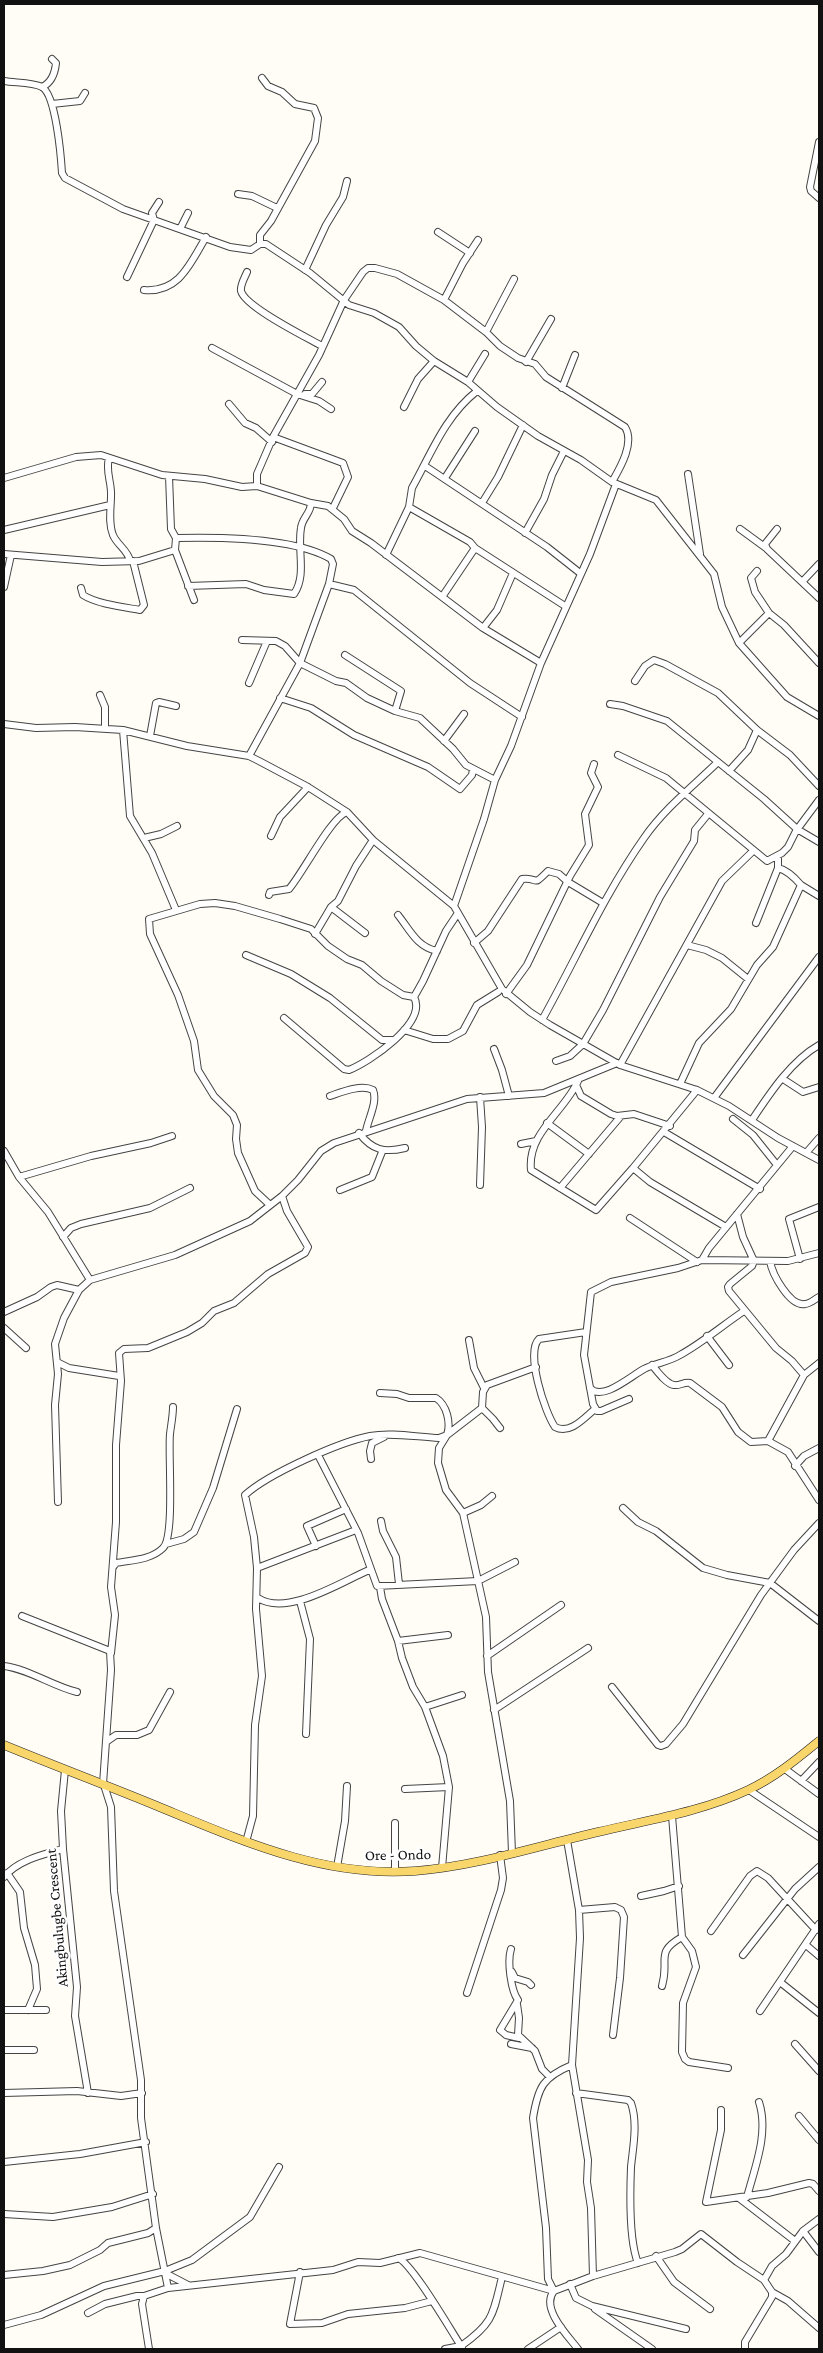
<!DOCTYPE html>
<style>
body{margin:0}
#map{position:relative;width:823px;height:2353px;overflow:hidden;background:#fffdf5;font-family:"Crimson Pro",serif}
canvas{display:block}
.frame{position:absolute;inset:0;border:5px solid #111;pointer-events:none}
</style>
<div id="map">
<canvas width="823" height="2353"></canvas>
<div class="frame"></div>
</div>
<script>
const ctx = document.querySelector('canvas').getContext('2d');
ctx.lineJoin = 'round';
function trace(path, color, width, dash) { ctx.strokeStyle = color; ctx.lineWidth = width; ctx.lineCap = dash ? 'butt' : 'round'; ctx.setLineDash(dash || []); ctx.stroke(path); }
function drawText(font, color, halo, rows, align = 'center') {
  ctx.font = font + ' "Crimson Pro",serif'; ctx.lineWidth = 5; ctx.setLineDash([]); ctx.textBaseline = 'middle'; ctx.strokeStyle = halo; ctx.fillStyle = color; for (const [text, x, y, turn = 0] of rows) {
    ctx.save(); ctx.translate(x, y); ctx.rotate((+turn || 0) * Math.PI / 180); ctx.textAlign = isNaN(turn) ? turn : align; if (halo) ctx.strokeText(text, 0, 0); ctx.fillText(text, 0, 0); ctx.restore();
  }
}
const minor = new Path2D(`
 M4,81c11,2 28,1 38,6 14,8 19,70 20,86l3,5 58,31 107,38 21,3 9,-6h6l44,29 39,32 25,8 25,14 17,19 18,15 34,21 29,25 41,29 43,24 31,22 44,18 58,74 8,33 17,36 48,54 32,19
 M42,87c9,-4 13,-14 14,-24l-4,-4
 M52,104l28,-3 5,-8
 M819,142l-9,45 1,4 8,7
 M238,194l14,2 25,12
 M180,229l8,-16
 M438,232l32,21
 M478,240l-15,23 -19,37 42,32 14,14 18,12 17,6 11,13 79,50c10,16 -5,41 -13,55
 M260,244v-9l11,-14 44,-80 3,-23 -4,-10 -19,-4 -13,-12 -14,-6 -6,-8
 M305,270l21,-45 17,-28 4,-16
 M247,272c-2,5 -7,13 -6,19 4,16 65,46 81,55
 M127,277l27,-57 -2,-7 7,-11
 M144,290c35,3 46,-26 62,-53
 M486,332l28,-53
 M212,348l85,46 22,7 12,8
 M526,362l25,-43
 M468,382l17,-28
 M562,388l13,-33
 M305,394h7l10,-12
 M229,404l16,19 11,5 16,14
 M404,407l14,-28 16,-18
 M273,437l70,26 5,14 -15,31
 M109,458c-4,13 3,25 2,38 0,12 -3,27 2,39 4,10 15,15 17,26
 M425,466l122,81 33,26
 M688,474l12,80
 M169,476l2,53 5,9
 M4,478l72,-21 25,-2 61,20 43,4 37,8 15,-1 54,17 17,3 16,13 8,12 19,12 112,85 58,35
 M445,478l30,-47
 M257,486v-12l16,-37 46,-82 25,-55 19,-28 5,-4h7l22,6 47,26
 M482,503l16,-26 25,-52
 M740,529l26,19
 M777,529l-12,15 2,5 52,49
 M4,530l106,-25
 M525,533l19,-34 8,-24 12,-24
 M475,548l90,58
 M4,554l98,8 37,-1 36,-11
 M386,555l23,-48
 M757,571l-6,7 4,14 14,21 15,12 35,38
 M802,582l17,-18
 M188,586l58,-2 18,6 30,4c13,-19 3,-44 7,-66 1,-10 10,-15 10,-25
 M4,587l7,-32
 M81,588l2,7c14,9 40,12 57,15l4,-5 -11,-44
 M442,597l33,-49 -5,-6 -61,-35 3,-19c19,-34 33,-72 65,-97
 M194,600l-19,-50 1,-12c42,-1 118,-1 155,21l2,5 -4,20
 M483,628l14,-18 16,-37
 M242,640l34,1 9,5 15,17 36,18 10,2 21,15 28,13 25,7 33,31 13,16 29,15
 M739,643l30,-30
 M345,655l56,36 -6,20
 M635,681l10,-15 9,-6 11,4 53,29 39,37 33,25 29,31
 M249,683l18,-42
 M100,695l5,12v22
 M280,698l31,10 43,27 74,32 32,22 12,-14 1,-6
 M610,704l13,2 44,15 97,78 33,30 22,13
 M4,724l32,4 39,-1 48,3 64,16 62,10 10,5 49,26 39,25 26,28 81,66 48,83 28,23 20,13 70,40 77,25 32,16 49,32 41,22
 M123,730l7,86 22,37 24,57
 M150,736l6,-33 3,-1 17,4
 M444,741l20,-27
 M618,755l48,23 101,83 15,-8 6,-6 8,-16 23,-31
 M249,756l51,-93 29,-79 25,6 116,93 52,34
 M729,771l19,-21 9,-20
 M271,836l9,-19 28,-30
 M144,838l17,-4 16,-8
 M801,885l18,11
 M269,895l1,-3 19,-3c14,-16 42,-72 58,-77
 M454,906l30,-87 11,-39 16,-34 30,-83 49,-109 26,-70
 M331,907l34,26
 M398,915c12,15 19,32 39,36
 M756,923l22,-55
 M315,934l16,-27 7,-6 18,-35 17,-26
 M474,943l14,-12 34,-52c18,-2 9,9 26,-8l11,3 9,8 35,21
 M687,945l19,5 16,8 26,21
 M246,955l45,19 39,24 52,42h11
 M506,994l21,-29 43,-89 19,-31 -4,-31 13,-27 -7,-14 3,-9
 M414,997l9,-16 23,-50 12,-18
 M284,1018l60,51 5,1c20,-8 79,-47 65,-73
 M542,1020c34,-61 62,-125 102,-182 20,-29 49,-52 74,-76
 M404,1030l29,9h15l15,-8 14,-26 21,-13
 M494,1049l8,21 7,26
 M556,1061l14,-5 13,-12 20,-34 57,-113 34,-56 1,-11 13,-16
 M620,1065l102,-184 31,-30
 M783,1079l20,13 16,-5
 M578,1081c-13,30 -51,52 -47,89l65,40 37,-42
 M680,1084l19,-41 32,-34 26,-44 16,-18 28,-62c-6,-7 -14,-15 -23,-17v-12
 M576,1085l5,11 30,18 6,2 17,-2 36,12
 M697,1090l-64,78 17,14 76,45
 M330,1096c12,-4 31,-12 43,-6 5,12 -5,29 -7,41
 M480,1097l2,30 -2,58
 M714,1098l105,-141
 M733,1119l20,16 24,30
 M752,1120c18,-27 39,-59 67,-75
 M547,1123l42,31
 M664,1132l96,57
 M359,1133c13,17 25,20 46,15
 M521,1144l15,-3
 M4,1151l15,26 72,-21 60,-13 21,-7
 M806,1153l13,-15
 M19,1177l29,35 42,68
 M560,1188l61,-72
 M340,1190l32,-13 10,-25
 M270,1205l-15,-14 -17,-38 -2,-14 1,-14 -4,-10 -19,-19 -16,-26 -4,-29 -16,-46 -28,-61 -1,-15 51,-15 15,-1 20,3 45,13 31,10 17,17 19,13 15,6 19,16 22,14 11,2
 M737,1214l6,23 11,24
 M630,1218l67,44
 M63,1237l8,-9 10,-4 69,-16 40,-20
 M800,1259l-11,-40 30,-12
 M702,1260l7,-12 84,-102
 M754,1261l-2,5 -22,18 -2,3 1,4 47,57 16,13 12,14
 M770,1261c2,13 20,46 35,43 5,0 10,-5 14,-7
 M4,1312l33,-15 14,-10 6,-2 22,5
 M4,1328l22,20
 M586,1332l-47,7c-14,13 6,74 16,88 15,8 29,-9 40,-18
 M707,1336l22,29
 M469,1340l5,28 10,20
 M57,1362l12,6 50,8
 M652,1365c5,6 14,19 22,20 6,1 9,-3 16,-2l32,24 16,25 13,10 17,-1 36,-66 15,-12
 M590,1388c12,14 41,-12 54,-19 11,-6 25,-7 36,-14 22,-12 43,-30 64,-44
 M629,1399l-28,12h-4l-4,-7 -9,-49 7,-63 20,-10 67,-14 24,-8 86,1 31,-8
 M482,1408l-35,27 -8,13 -1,15 8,27 17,23 23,104 2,55 22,129 2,52
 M482,1408l1,-16 4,-7 49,-18
 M482,1408l11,11 7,9
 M768,1441l20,11 31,48
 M318,1455l40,78 19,53 101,-5 37,-19
 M371,1459l-1,-8 2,-8 12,-6
 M795,1466l9,-10 15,-8
 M58,1502l-3,-97 3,-31 -3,-30 9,-26 15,-28 11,-10 85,-25 75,-34 32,-25 16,-16 23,-29 13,-8 133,-44 77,-6 73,-30
 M623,1508l15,14 18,9 47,37 24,7 43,8 49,38
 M463,1513l18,-8 11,-9
 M381,1521l2,10 13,26 3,27
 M166,1544l18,-5 10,-7 19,-44 24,-79
 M316,1546l-9,-20 39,-17
 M113,1567l3,-4c16,-3 35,-3 47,-15 12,-11 5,-94 7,-114 1,-9 3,-18 3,-27
 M257,1568l99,-38
 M380,1587l2,12 16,42 4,17 11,29 12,20 18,49 6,31 -7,81
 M258,1598c29,19 83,-16 111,-28
 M300,1601l10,38 -4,95
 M22,1616l88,35 1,19 -8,114
 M398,1641l50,-6
 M111,1653l4,-38 -4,-28 5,-65v-77l5,-64 -2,-28 5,-4 24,-1 39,-16 15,-9 12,-12 20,-8 34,-29 37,-21 3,-6 -21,-36 -5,-15
 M487,1656l74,-51
 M4,1666c25,3 48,20 73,26
 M612,1687l46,58 3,1 5,-2 17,-20 78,-129 33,-45 25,-27
 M425,1707l37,-12
 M494,1710l94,-62
 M106,1742l10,-7h21l12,-5 21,-38
 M785,1769l34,25
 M65,1770l-4,41 2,38 14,138 -2,29 13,77
 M801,1781l18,-19
 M104,1785l7,22 3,84 27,189v38l15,110 9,45
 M405,1789l44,-2
 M749,1790l70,47
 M672,1816l10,121 10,14 4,16 -13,36 -1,49 3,7 4,3 39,6
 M567,1840l12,70 1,28 -8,127 16,95 -1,22 4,26 2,68
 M246,1842l7,-26 2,-91 7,-49 -6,-67 1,-41 -3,-31 -9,-42c23,-21 94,-53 125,-59 21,-4 47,1 69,2l8,-3c4,-12 0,-30 -11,-37h-27l-12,-4 -17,-1
 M337,1867l8,-46 2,-35
 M395,1871v-48
 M7,1873l13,19 4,36 11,37 2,24 -9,21
 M4,1877c14,-17 38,-22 59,-28
 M641,1896l23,-5 15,-5
 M579,1910l36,-3 6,3 3,7 -4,61 -7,57
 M711,1931l39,-55 7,-5 11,7 48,52
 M806,1945l13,11
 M511,1949c-4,12 0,42 7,51l-18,30 6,5 13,3
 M743,1955l52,-66 24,-22
 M512,1972l3,6 13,4 3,3
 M780,1982l39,31
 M662,1986c8,-27 -8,-33 20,-49
 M467,1993l34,-103 2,-12 -3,-23
 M517,2004l2,14 -1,17 17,16 7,18 7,7
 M4,2010h42
 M760,2011l59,-87
 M511,2044l21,4
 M795,2044l24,27
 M4,2050h30
 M4,2093l73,-2 44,5 21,-3
 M576,2093l52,7 3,3c7,20 2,44 0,64 -1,25 -2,74 7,96
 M721,2110v20l-15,72 62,-9 41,-10 4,1 6,7
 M799,2116l20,24
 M4,2162l76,-8 66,-12
 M747,2197c8,-30 22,-64 12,-95
 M739,2198l56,43
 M4,2214l49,3 59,-10 41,-13
 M803,2231l16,21
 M656,2256l18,26 36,27
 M398,2258c14,5 53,73 63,88 33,-23 32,-32 41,-69
 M300,2272l-10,52 32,-1 26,-9 57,-6 27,-7
 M4,2275l39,-4 27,-6 30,-15 8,-7 40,-10 8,-5
 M764,2280l8,-14 14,-12 17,-23 16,-12
 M570,2284l6,14 16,8 94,23
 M168,2288l-3,-15 23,12
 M554,2291l-6,-12 -2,-51 -13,-110c5,-31 10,-41 39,-53
 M595,2309l57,40
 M88,2313l17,-9 32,-8h7
 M4,2325l37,-10 63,-29 61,-15 27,-11 58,-43 29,-50
 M149,2349l-7,-45 2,-8 24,-8 165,-18 25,-8 22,1 40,-10 134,38
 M445,2349l16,-3 1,2
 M528,2349l33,-22
 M578,2349c-10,-13 -38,-41 -24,-58l39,-15 82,-24 7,-3 19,-15 36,28 27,18 8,12 16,9 31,27
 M745,2349v-7l27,-45v-5`);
const major = new Path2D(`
 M4,1745c51,21 102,40 153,61 83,34 166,72 258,65 62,-5 123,-25 183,-39 50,-12 103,-20 150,-42 26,-12 49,-31 71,-49`);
const streetNames = [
 ["Ore - Ondo",398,1855,-1],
 ["Akingbulugbe Crescent",57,1918,-95]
];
trace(minor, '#444', 8);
trace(major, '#222', 9);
trace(minor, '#fff', 6);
trace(major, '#f9d66b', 8);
drawText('15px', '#111', '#fff', streetNames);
</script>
